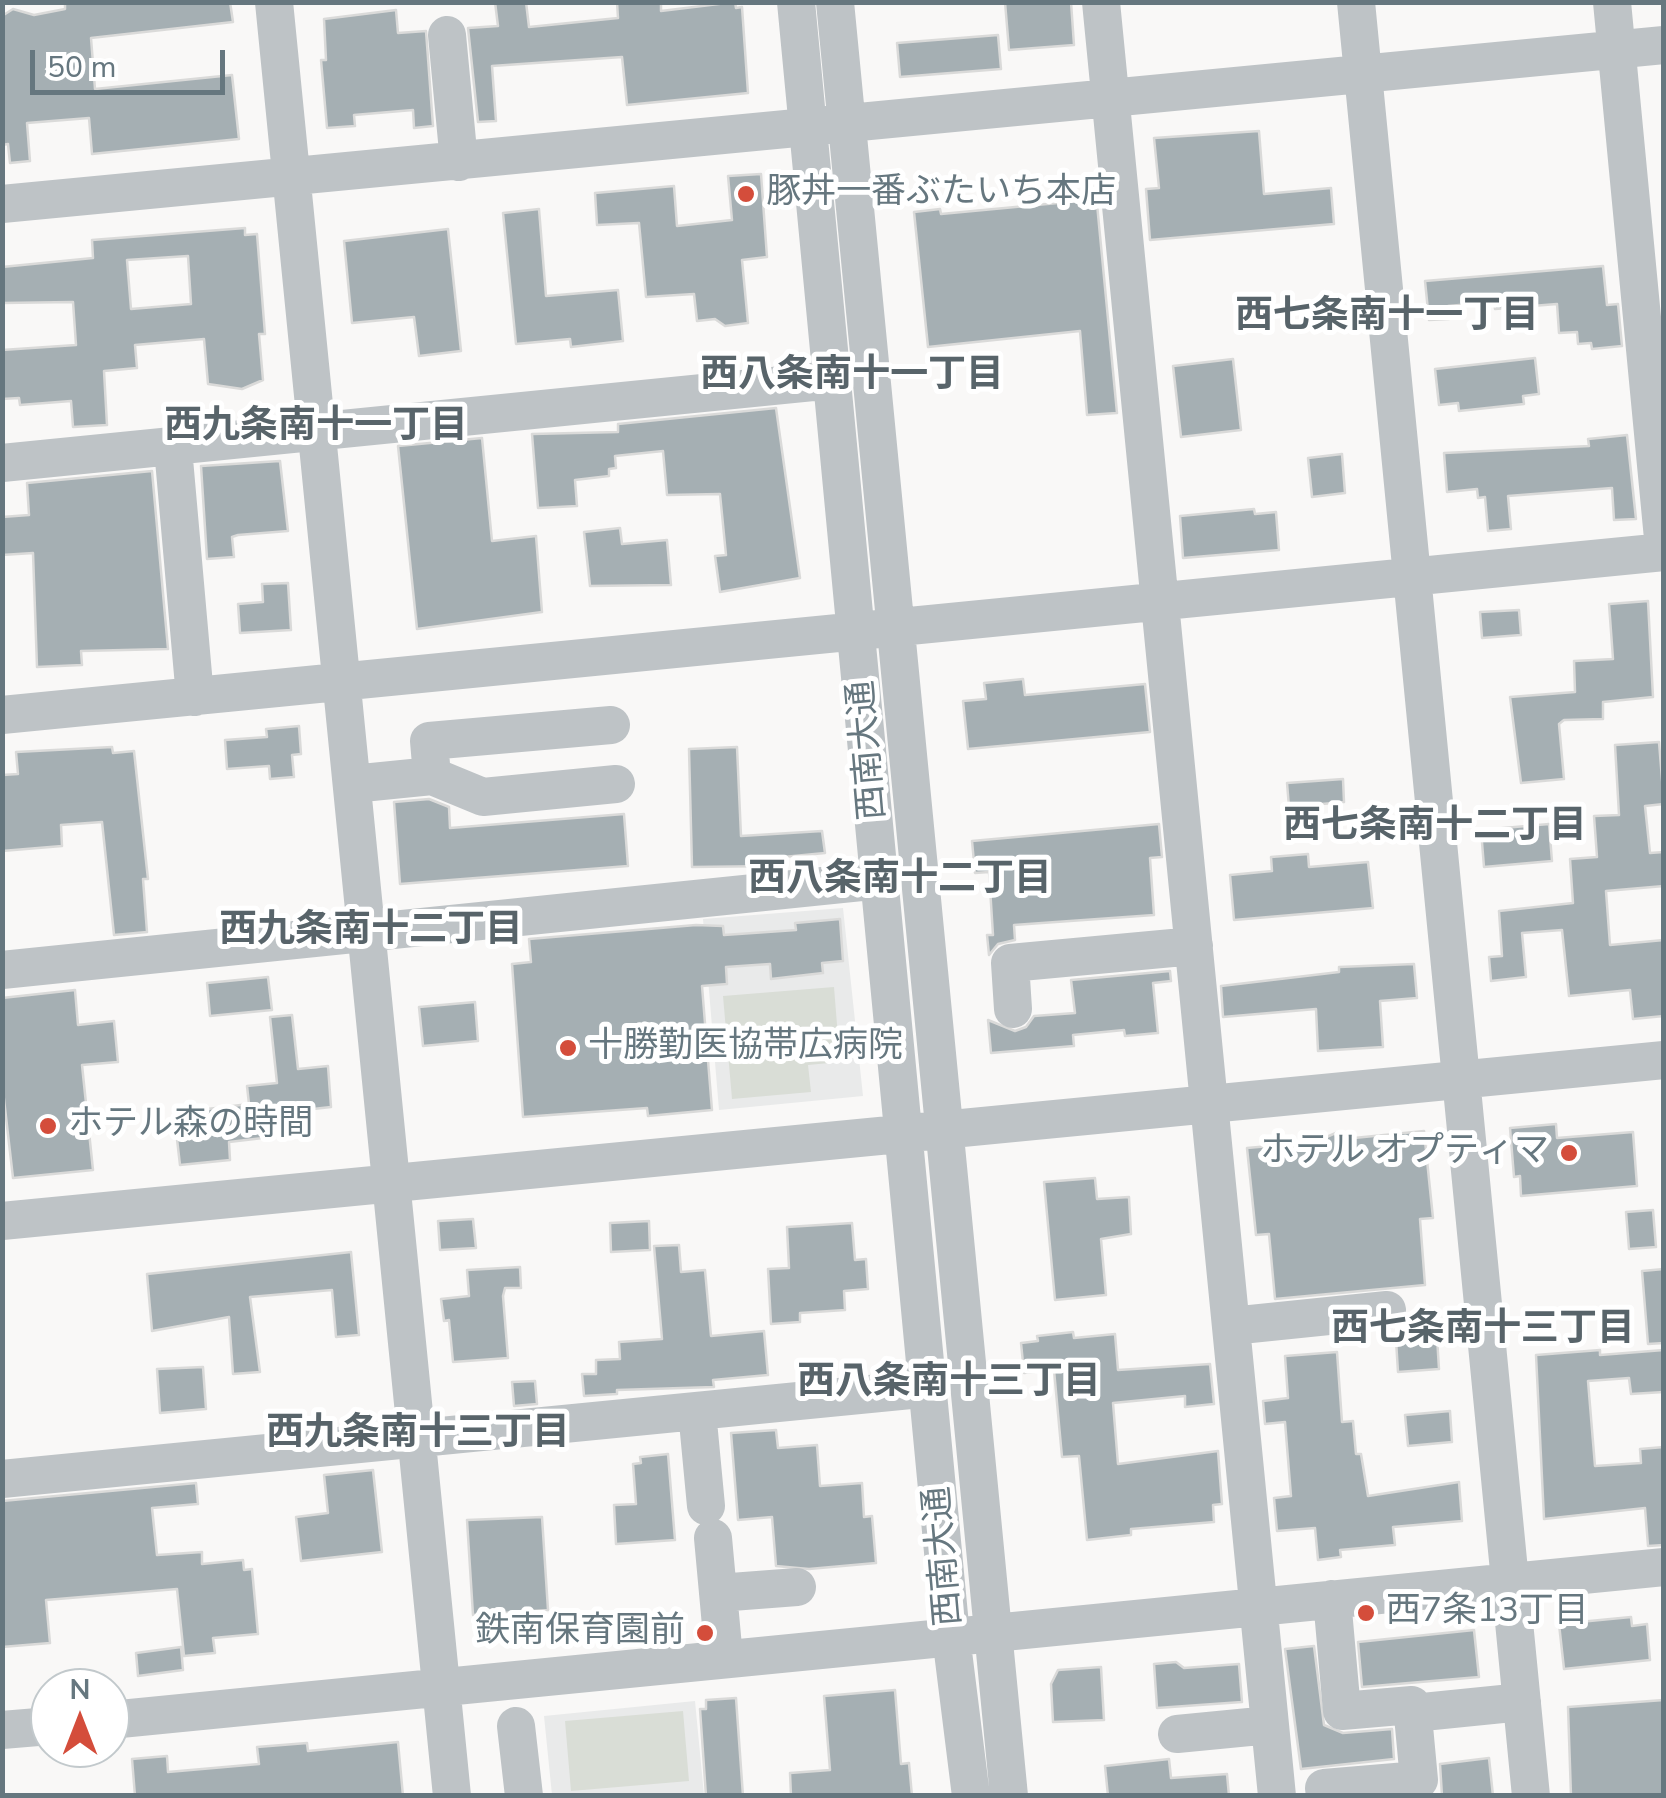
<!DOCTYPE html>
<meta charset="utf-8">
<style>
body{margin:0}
#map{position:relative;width:1666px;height:1798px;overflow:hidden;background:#f9f8f7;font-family:"Nunito Sans",sans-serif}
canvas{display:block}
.frame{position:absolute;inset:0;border:5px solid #66777f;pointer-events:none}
.north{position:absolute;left:30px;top:1668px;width:100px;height:100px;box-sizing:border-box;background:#fff;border:2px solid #c2c9cc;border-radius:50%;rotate:0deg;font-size:28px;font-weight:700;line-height:40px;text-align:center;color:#66777f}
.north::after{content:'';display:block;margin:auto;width:35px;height:45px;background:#d44d3b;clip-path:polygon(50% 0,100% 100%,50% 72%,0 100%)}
.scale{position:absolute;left:30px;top:50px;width:195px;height:45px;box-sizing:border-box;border:5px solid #66777f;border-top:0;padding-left:12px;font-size:30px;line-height:35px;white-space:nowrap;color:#66777f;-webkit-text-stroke:8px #fff;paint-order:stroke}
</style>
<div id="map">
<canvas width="1666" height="1798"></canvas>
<div class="frame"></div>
<div class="north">N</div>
<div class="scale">50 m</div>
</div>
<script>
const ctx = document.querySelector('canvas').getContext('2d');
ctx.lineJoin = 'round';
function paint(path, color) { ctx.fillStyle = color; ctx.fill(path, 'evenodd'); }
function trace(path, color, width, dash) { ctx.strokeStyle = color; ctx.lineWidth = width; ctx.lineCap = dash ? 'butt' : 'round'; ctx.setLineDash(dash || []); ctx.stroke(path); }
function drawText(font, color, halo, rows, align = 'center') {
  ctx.font = font + ' "Nunito Sans","Noto Sans JP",sans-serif'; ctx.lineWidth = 10; ctx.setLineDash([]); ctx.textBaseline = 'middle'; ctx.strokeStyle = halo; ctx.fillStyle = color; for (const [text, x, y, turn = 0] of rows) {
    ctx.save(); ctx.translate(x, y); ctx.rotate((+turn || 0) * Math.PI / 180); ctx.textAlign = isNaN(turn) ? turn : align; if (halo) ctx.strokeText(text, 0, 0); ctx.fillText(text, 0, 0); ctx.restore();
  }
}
const built = new Path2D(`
 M843,908l20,188 -144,14 -16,-191z
 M695,1701l9,94h-152l-8,-79z`);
const green = new Path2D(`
 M834,987l6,75 -32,3 3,27 -79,7 -9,-103z
 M683,1711l6,70 -118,10 -6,-70z`);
const building = new Path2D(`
 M65,2h165l3,20 -142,16 4,51 137,-14 7,64 -147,15 -3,-36 -62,5 3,38 -20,2 -2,-19 -6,1v-129l11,-7 21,6 31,-6z
 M495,2h31l3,25 89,-9 -1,-16h44v9l74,-9 1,6 6,-1 6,86 -121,12 -5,-48 -130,9 4,55 -18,1 -10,-94 30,-2z
 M1005,2h66l3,43 -65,5z
 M396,10l2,23 28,-2 7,95 -19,2 -1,-18 -59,5 1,11 -28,2 -6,-68h5l-2,-41z
 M998,35l3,34 -101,8 -3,-34z
 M1259,131l5,63 67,-6 3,36 -184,16 -4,-51 13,-1 -5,-50z
 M761,174l6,83 -25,3 6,63 -23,3 -10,-7 -18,2 -3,-27 -48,3 -7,-74 -42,2 -2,-32 79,-7 3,40 55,-6 -4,-44z
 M1079,201v5l18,-2 20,209 -30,2 -7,-84 -152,16 -14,-135 26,-3 1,5z
 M539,209l7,87 72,-6 5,51 -52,6 -1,-8 -54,5 -13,-131z
 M245,228v7l12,-1 8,100h-6l4,46 -21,9 -34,-5 -4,-45 -69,6 2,23 -33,3 3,54 -34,2 -2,-26 -51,4 -1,-7 -17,1v-49l74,-5 -3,-43 -71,1v-36l91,-9 -1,-18zM188,256l3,48 -60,5 -4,-49z
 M448,229l13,122 -42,5 -5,-39 -62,6 -8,-82z
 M1603,266l4,39 11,-1 4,42 -30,3 -1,-6 -13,1 -1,-12 -18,1 -2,-29 -62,5 -1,-7 -46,4 1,13 -20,1 -4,-39z
 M1535,358l4,36 -16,2 1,8 -65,7 -1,-8 -19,2 -4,-36z
 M1233,359l8,71 -60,7 -8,-71z
 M776,408l24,170 -80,14 -5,-36 11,-1 -6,-61 -53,1 -4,-44 -48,5 1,12 -7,1v7l-34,4 2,26 -39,2 -6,-74 86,-2v-8z
 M1627,435l9,84 -22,1 -2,-32 -104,8 3,33 -23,2 -3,-34 -7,1 -1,-9 -30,3 -3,-39 145,-7 -1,-7z
 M482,438l10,103 44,-5 6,76 -125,17 -19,-183z
 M1342,454l3,39 -33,4 -4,-39z
 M280,461l8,70 -50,4 -6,2 2,20 -27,2 -6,-93z
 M152,471l16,178 -87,2 1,14 -45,2 -4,-114 -31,2v-38l27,-2 -2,-32z
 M1254,509l1,5 21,-2 3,38 -96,8 -3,-42z
 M620,528l2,16 45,-4 4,45 -81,1 -6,-54z
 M288,583l3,47 -51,3 -2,-29 25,-2 -1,-18z
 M1648,601l5,96 -50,5v17l-39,1 -5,4 5,55 -43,4 -11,-86 65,-5 -1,-31 39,-2 -4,-55z
 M1519,610l2,25 -39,3 -2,-26z
 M1023,679l2,16 120,-11 5,48 -182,17 -5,-48 23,-2 -2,-16z
 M299,726l2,28 -9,1 2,22 -24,2 -1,-13 -42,3 -2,-29 42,-3 -1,-8z
 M1659,742l5,62 -19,2 5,47 14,-1v34l-58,5 4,54 54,-5v76l-31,3 -3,-29 -61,6 -7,-66 -40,3 4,44 -35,4 -2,-24 13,-1 -3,-45 74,-8 -3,-44 27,-2 -3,-41 25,-1 -4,-70z
 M112,747l1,6 21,-2 14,128h-5l4,53 -33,3 -12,-113 -41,3 1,21 -60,5v-76l16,-1 -2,-22z
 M737,747l4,89 81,-5 3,22 -52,5v8l-81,1 -3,-118z
 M1343,779l1,23 -55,5 -2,-24z
 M429,799l20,8 1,21 174,-14 4,52 -228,18 -6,-82z
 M1159,824l3,33 -12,1 4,57 -140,10 1,15 -17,4 -9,11 -2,-20h6l-4,-63 -14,1 -3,-32z
 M1549,824l3,37 -68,6 -3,-37z
 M1308,854l1,13 59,-5 5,46 -139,12 -4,-45 42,-4 -1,-14z
 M840,919l3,42 -21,2 1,10 -52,6 -1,-15 -44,3 1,17 -25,2 10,124 -64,6 -1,-8 -124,9 -11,-153 19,-2 -2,-23 167,-14 27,1 1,9 72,-5 -1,-7z
 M1414,964l3,34 -37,3 3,46 -65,4 -2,-42 -93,8 -2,-31 118,-14v-5z
 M1170,971l1,10 -18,2 5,50 -33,3 -1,-6 -51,5 1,11 -83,7 -3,-33 27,11 11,-4 8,-11 41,-3 -4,-33z
 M268,977l4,33 -62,6 -3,-33z
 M75,990l3,35 36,-4 4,41 -36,3 11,105 -80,8 -11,-96v-84z
 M475,1002l3,39 -55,5 -4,-39z
 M292,1015l6,54 30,-3 3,41 -54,6 3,23 -51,6 1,18 -50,5 -6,-52 75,-9 -2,-18 30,-3 -7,-66z
 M1556,1124l1,14 76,-6 4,54 -116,10 -1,-20 -6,1 -4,-49z
 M1424,1131l9,87 -13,1 5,66 -150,14 -6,-65 -13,1 -9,-87 68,-6 23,-10 16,6z
 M1095,1178l2,21 32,-2 2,37 -30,5 5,56 -51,5 -11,-118z
 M1653,1210l3,37 -27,2 -3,-37z
 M473,1219l3,29 -36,2 -2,-29z
 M649,1221l1,29 -39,2 -1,-29z
 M852,1223l3,37 11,-1 2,30 -24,2 1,19 -45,3v9l-29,2 -3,-55 21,-1 -2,-41z
 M679,1245l2,27 24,-2 6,66 53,-5 4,44 -55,5 1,7 -97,3v4l-33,2 -2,-22h14v-14l24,-1 -1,-17 43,-3 -8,-93z
 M351,1252l8,83 -23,2 -4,-47 -82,7 10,75 -27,2 -4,-57 -77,14 -5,-57z
 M520,1267l1,21h-16l-2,8 5,62 -55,4 -4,-42 -5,1 -3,-22 28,-3 -2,-26z
 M1664,1269v74l-16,1 -6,-73z
 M1073,1332l1,6 41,-4 3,36 92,-6 4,40 -29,3v-11l-72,7 5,61 100,-13 4,53 -9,1 1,17 -83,7v6l-44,5 -8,-84 -17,1 -8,-87 -30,3 -3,-30 17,-2 -1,-5z
 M1437,1337l2,32 -41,3 -2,-32z
 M1600,1350v5l64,-5v42l-33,2 -2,-16 -41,3 7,85 46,-3 -1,-14 24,-2v98l-16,1 -3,-38 -101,11 -8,-164z
 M1337,1352l5,70 11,-1 3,33h5l7,42 91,-14 3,39 -69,6 2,18 -55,5 1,7 -23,3 -3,-32 -38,3 -3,-33 17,-2 -6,-74 -20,2 -2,-23 25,-3 -3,-42z
 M203,1367l3,42 -46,4 -3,-44z
 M535,1381l2,23 -23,2 -2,-24z
 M1450,1411l2,31 -44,4 -3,-31z
 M776,1430l2,18 39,-3 3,41 42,-3 2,34 8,-1 4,47 -67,6 -33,-3 -4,-49 -34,3 -7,-87z
 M668,1454l7,86 -59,4 -2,-39 22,-1 -3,-40 8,-1 -1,-6z
 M373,1470l9,82 -81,9 -5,-44 32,-4 -4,-38z
 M196,1483l2,21 -46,4 5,47 45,-3v12l41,-4 1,10 8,-1 6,65 -45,4 2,15 -31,3 -7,-67 -131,11 4,43 -48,4v-146z
 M542,1517l6,93 -75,5 -6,-95z
 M1631,1617l1,9 15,-2 3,36 -86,9 -5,-45z
 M1474,1630l5,47 -117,10 -4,-45z
 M1314,1646l10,79 19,8 49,-4 2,30 -93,10 -16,-120z
 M181,1647l2,23 -45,6 -2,-23z
 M1176,1662l8,6 55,-4 3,38 -85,6 -3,-44z
 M1101,1667l3,53 -51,2 -2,-38 7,-14z
 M895,1690l6,74 8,-1 3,33h-121l-1,-23 40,-3 -6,-74z
 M736,1698l7,98h-37l-6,-87h6v-9z
 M1664,1700v96h-93l-3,-89z
 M398,1742l5,54h-268l-3,-37 35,-3 1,16 91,-8 -2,-17 50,-4 1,8z
 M1489,1758l4,38h-51l-2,-32z
 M1169,1759l2,19 56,-4 2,22h-121l-3,-30z`);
const minor = new Path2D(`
 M274,2l178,1794
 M796,2l155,1634 20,160
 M835,2l174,1794
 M1101,2l176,1794
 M1356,2l175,1794
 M1612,2l52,547
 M447,35l12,127
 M2,204l1662,-159
 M173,448l22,249
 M2,463l831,-83
 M2,715l1662,-163
 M432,776l51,21 133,-13
 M352,784l80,-8 -3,-35 182,-16
 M2,970l879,-90
 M1013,1009l-3,-46 184,-17
 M2,1221l1662,-161
 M1231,1326l156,-16
 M697,1411l9,95
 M2,1479l929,-91
 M713,1538l11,120
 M718,1593l79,-6
 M1413,1713l109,-11
 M110,1720l1554,-153
 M516,1726l8,70
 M2,1730l48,-4
 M1177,1734l93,-9
 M1325,1796l-1,-8 95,-8 -7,-75 -70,6 -10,-112`);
const markers = [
 [746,194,10,"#d44d3b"],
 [568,1048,10,"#d44d3b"],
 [48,1126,10,"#d44d3b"],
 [1569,1153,10,"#d44d3b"],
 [1366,1613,10,"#d44d3b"],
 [705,1633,10,"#d44d3b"]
];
const poiNames = [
 ["豚丼一番ぶたいち本店",766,194],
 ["十勝勤医協帯広病院",588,1048],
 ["ホテル森の時間",68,1126],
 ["ホテル オプティマ",1549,1153,"right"],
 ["西7条13丁目",1386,1613],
 ["鉄南保育園前",685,1633,"right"]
];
const streetNames = [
 ["西南大通",869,750,-95],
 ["西南大通",945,1556,-95]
];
const neighbourhoodNames = [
 ["西七条南十一丁目",1387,318],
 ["西八条南十一丁目",852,377],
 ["西九条南十一丁目",316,428],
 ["西七条南十二丁目",1435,828],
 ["西八条南十二丁目",900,881],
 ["西九条南十二丁目",371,932],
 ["西七条南十三丁目",1483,1331],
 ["西八条南十三丁目",949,1384],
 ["西九条南十三丁目",418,1435]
];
paint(built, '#e9eaea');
paint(green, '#d9ddd6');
paint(building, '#a5afb3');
trace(building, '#dadad9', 2.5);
trace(minor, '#bec3c6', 38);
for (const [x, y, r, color] of markers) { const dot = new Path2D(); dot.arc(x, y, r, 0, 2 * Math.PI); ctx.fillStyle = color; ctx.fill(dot); trace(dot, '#fff', 4); }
drawText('35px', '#66777f', '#fff', poiNames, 'left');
drawText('35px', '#66777f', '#fff', streetNames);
drawText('bold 38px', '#58646a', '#fff', neighbourhoodNames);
</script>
